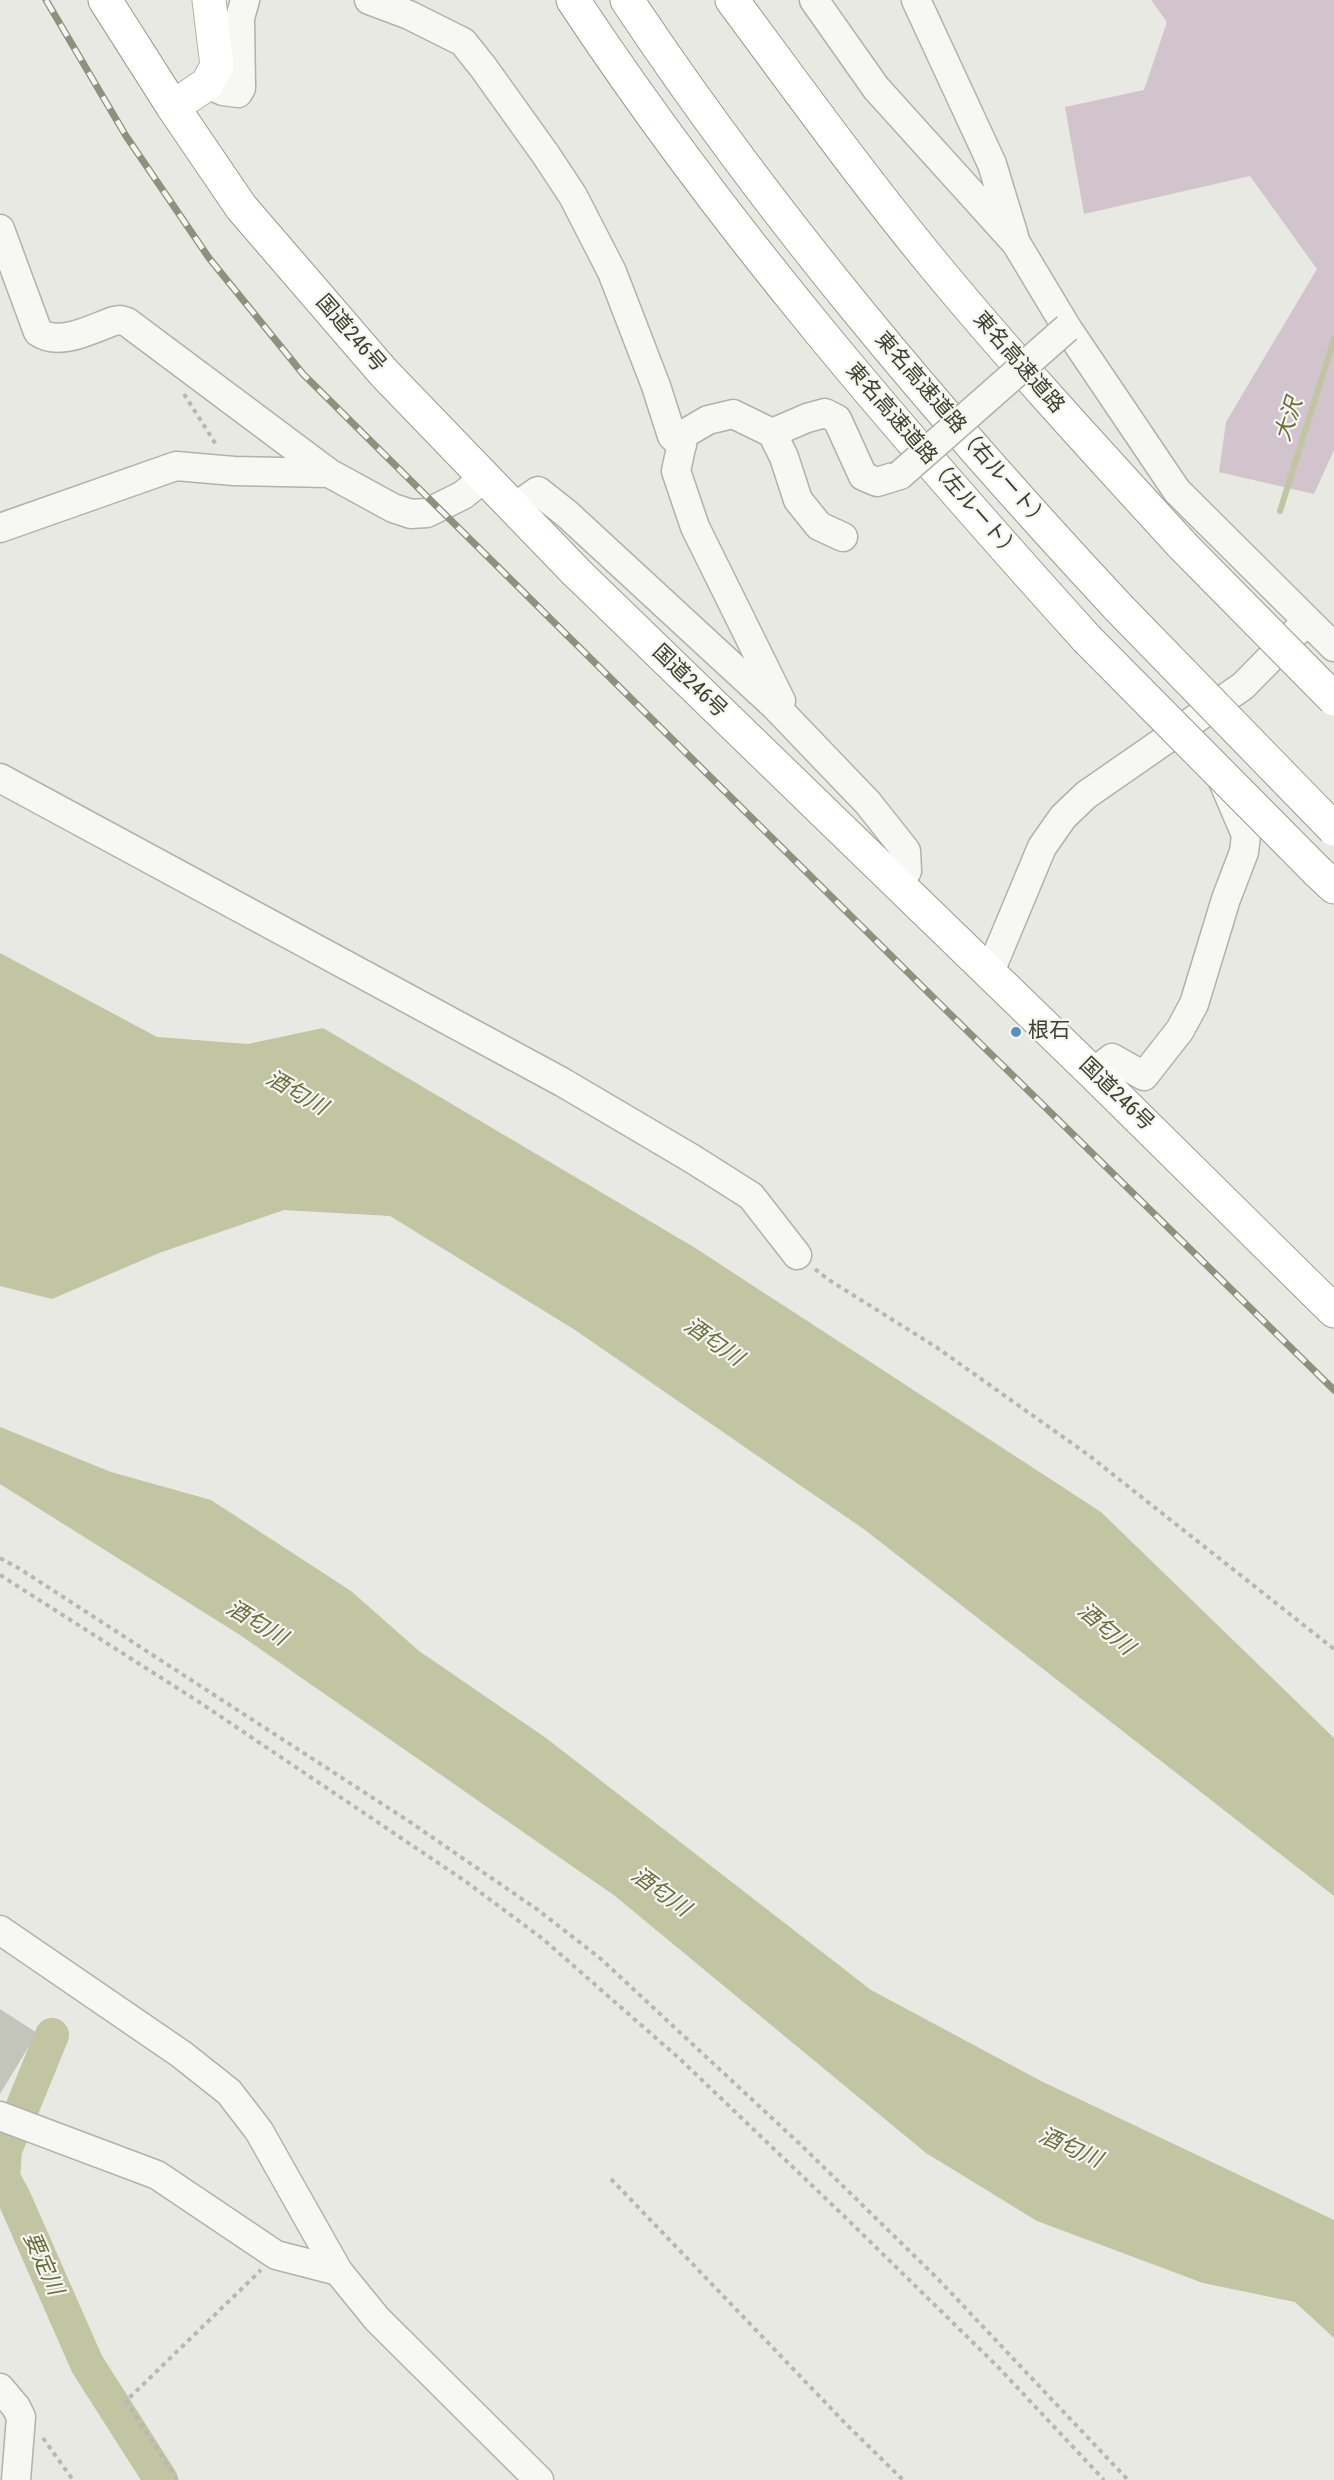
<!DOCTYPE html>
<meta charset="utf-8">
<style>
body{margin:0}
canvas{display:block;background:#e7e9e2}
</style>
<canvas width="1334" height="2480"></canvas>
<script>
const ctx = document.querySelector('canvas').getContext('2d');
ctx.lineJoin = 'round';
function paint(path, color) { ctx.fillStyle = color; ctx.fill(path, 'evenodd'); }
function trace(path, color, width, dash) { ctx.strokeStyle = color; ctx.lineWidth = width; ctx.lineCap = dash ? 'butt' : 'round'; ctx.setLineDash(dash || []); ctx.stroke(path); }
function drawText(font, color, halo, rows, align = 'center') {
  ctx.font = font + ' "Roboto Condensed","Noto Sans JP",sans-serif'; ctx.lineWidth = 4.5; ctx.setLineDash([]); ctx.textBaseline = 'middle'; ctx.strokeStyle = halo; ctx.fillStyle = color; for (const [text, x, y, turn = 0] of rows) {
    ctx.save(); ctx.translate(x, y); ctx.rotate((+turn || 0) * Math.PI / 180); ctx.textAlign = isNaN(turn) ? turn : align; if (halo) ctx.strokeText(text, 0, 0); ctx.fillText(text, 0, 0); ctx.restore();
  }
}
const green = new Path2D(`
 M1151,0h183v450l-20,44 -95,-22 7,-50 91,-153 -67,-93 -166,38 -19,-107 79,-17 23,-68z`);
const water = new Path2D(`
 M0,953l157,84 91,7 75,-16 369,218 409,266 233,226v158l-469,-366 -290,-200 -185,-114 -106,-6 -125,43 -107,46 -52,-13z
 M0,1427l111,45 100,28 140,91 68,60 127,87 325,252 170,91 293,139v118l-39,-36 -92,-19 -166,-62 -111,-68 -311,-257 -375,-261 -240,-151z`);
const stream = new Path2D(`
 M1280,511l54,-172`);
const river = new Path2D(`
 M52,2035l-47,115 -2,28 12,22 72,164 74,116`);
const building = new Path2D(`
 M0,2009l37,24 -37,61z`);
const path = new Path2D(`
 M184,394l33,52
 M815,1269l14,11 107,67 151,107 247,195
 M0,1558l20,11 390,253 128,88 63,49 201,187 135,132 191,202
 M0,1575l196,125 269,181 78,58 138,121 165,158 153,150 105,112
 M611,2179l235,245 57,56
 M43,2438l30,42
 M177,2480l-51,-79 135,-131`);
const minor = new Path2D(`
 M369,0l40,15 54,27 20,25 63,88 27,41 39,76 44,114 16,50 10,9
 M814,0l62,88 140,155 51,85 110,163 157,156
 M916,0l76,164 22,72
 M207,84l16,7 15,2 3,-5 -1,-70 5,-18
 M0,229l38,103c22,15 53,-3 76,-11l6,-1 7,2 202,151 64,35 18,6 16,-1 36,-18 21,-17
 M772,433l35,-15 18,-5 12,6 26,57 14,6 23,-7
 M514,508l24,-17 29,23 208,192 93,97 38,48 1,20 -11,13
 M0,528l176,-62 58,5 95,2
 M781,701l-86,-174 -19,-56 8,-37 24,-14 25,-6 39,19 12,24 14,43 21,26 24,11
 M0,778l562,304 129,76 60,38 46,59
 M989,974l53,-127 21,-30 23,-22 157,-109 55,-56
 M1093,1073l19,-15 32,18 36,-46 14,-26 32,-105 18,-47 2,-17 -24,-56
 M0,1930l181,124 48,38 30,39 79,140 39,48 162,161
 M0,2116l157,59 119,80 62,16
 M0,2388l16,19 5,10 -5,63`);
const major = new Path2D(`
 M173,107l34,-23 10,-18 -8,-66`);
const highway = new Path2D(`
 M105,0l68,107 68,100 143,166 192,199 517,501 241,238
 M573,0c151,229 331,436 514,639
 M627,0c145,218 314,417 492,608
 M732,0c66,89 131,179 201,264 80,97 165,189 250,282
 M1317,871l17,16`);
const rail = new Path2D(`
 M46,0l80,136 83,122 94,116 646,639 385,377`);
const minorBridge = new Path2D(`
 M900,475l167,-147`);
const highwayBridge = new Path2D(`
 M1183,546l151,153
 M1119,608l215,221
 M1087,639l230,232`);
const markers = [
 [1016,1032,6,"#5592bf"]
];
const streetNames = [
 ["国道246号",350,334,49],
 ["東名高速道路",1018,363,49],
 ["東名高速道路（右ルート）",961,431,49],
 ["東名高速道路（左ルート）",932,462,49],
 ["国道246号",689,682,44],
 ["国道246号",1116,1095,44]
];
const poiNames = [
 ["根石",1028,1032]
];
const waterNames = [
 ["大沢",1290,420,-72],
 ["酒匂川",296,1094,30],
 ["酒匂川",713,1343,35],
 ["酒匂川",256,1624,31],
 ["酒匂川",1105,1630,41],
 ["酒匂川",660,1893,36],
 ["酒匂川",1070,2149,24],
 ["要定川",42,2264,66]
];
paint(green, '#d2c4cd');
paint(water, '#c1c5a1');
trace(stream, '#c1c5a1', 6);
trace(river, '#c1c5a1', 34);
paint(building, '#c3c5ba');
trace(minor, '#b0b3a8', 31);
trace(major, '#b0b3a3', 35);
trace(highway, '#9a9e8b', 35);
trace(path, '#b7b8b0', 4, [4.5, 4.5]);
trace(minor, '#f7f7f4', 28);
trace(major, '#fff', 33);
trace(highway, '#fff', 33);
trace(rail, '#8d917d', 7);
trace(rail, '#f5f6f1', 4.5, [14]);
trace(minorBridge, '#b0b3a8', 31, []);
trace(highwayBridge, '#9a9e8b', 35, []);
trace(minorBridge, '#f7f7f4', 28);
trace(highwayBridge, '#fff', 33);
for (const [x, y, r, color] of markers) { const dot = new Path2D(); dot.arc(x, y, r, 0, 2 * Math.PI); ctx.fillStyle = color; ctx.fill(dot); trace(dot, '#f5f6f1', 2); }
drawText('21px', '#3b3f2c', '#f5f6f1', streetNames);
drawText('21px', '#3b3f2c', '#f5f6f1', poiNames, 'left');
drawText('italic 22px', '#676e3a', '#f5f6f1', waterNames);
</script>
